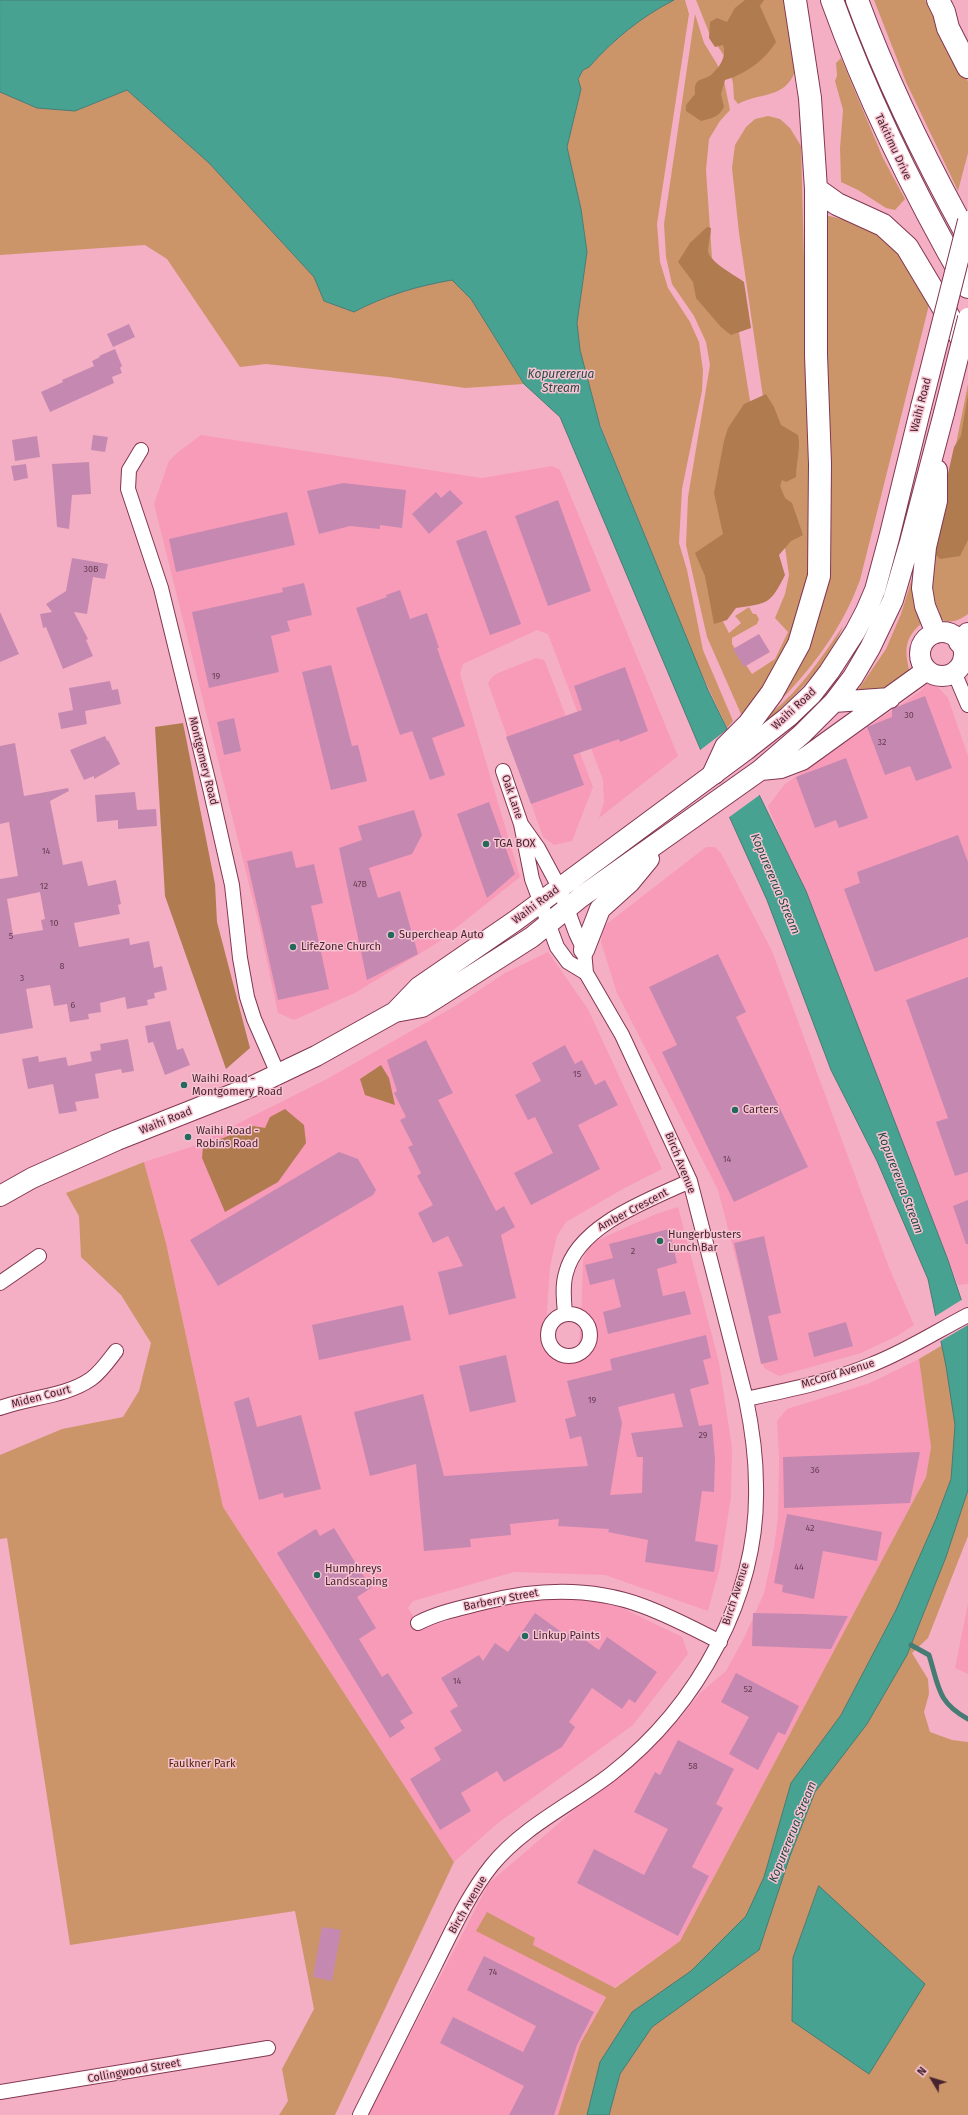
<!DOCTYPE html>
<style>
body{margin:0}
#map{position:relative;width:968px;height:2115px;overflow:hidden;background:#f5afc4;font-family:"Fira Sans",sans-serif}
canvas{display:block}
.north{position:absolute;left:912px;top:2059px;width:40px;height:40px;-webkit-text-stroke:3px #f7c2d1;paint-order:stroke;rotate:308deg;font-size:11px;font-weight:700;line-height:16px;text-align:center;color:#46242f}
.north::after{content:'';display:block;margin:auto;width:14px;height:18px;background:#46242f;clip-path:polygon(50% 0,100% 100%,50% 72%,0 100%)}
</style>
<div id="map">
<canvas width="968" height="2115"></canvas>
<div class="north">N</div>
</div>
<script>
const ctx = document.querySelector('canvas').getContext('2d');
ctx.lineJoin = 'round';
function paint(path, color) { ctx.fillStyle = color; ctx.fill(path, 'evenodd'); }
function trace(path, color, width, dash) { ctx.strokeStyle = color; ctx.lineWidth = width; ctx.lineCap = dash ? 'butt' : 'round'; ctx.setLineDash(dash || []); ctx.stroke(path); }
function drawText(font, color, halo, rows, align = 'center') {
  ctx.font = font + ' "Fira Sans",sans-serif'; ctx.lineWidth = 3; ctx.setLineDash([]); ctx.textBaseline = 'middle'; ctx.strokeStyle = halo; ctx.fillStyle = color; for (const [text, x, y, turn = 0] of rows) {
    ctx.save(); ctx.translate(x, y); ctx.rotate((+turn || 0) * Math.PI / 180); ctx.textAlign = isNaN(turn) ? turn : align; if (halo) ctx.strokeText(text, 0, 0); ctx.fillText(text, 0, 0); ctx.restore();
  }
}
const built = new Path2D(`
 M201,435l281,43 70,-12 8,4 118,286 -79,62 5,-16 -1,-22 -55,-146 -11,-4 -74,34 -3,10 60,203 -83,66 -82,50 -61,27 -16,-7 -19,-89 -105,-420 15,-43 8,-8z
 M536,658l8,2 2,4 47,123 -21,54 -18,4 -11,-8 -55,-154 5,-7 5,-3z
 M931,680l17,18 20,58v528l-10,1 -190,-479 17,-22 134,-92z
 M706,847h9l6,6 51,98 118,319 24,55 -17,11 -36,17 -82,23 -15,-8 -46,-178 -101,-197 -16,-51 3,-16z
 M548,952l40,57 74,160 -41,21 -55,32 -9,14 -7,31 -5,73 18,14 15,-5 3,-26 2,-63 6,-16 67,-30 22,-7 41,155 13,86 -1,49 -11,70 -12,44 -103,-36 -91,-3 -101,29 -5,7 11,17h14l77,-22 58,-6 50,9 64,31 6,17 -55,71 -135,98 -44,39 -231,-355 -57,-264 -22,-81 47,-15 136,-68 128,-73 50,-33z
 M919,1359l12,88 -5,30 -246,464 -72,51 -28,52 -22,71h-190l121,-232 188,-161 23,-29 26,-22 19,-35 19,-43 10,-45 4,-32 1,-59 -2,-36 10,-12 83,-26z
 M968,1603v71l-13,-6z`);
const green = new Path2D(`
 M674,0h11l4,14 -32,210 3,38 8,26 22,34 9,20 4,28 -1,21 -20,98 -3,54 8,27 16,80 30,71 -6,7 -31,-66 -97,-240 -19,-72 -3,-27 10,-71 -6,-43 -14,-62 14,-58 -3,-10 5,-9 6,-3c25,-28 52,-50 85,-67z
 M696,0h90l11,65c-9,35 -34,26 -59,39l-4,-5 -1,-16 -6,-23 -17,-25z
 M874,0h51l41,76 2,6v71l-10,38 -52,-109z
 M695,14l9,29 13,21 7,17 6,29 -10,11 -11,18 -3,31 6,88 13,17 7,14 44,273 -57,52 10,19 12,-10 -6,-7 14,-9 4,7h3l3,5 -2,5 -25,14v6l20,30 23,-15 13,-27 -13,-14 10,-24 4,-19 -50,-342 -7,-65 3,-23 11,-18 9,-8 13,-3 12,3 10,9 11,18 10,378 -4,73 -26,61 -29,49 -13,17 2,-10 -34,-77 -21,-92 2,-48 22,-132 -4,-23 -12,-26 -22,-32 -6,-27 -2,-33z
 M841,58l42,100 22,41 -10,11 -9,-2 -28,-18 -17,-8 -1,-34 3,-38 -8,-29 2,-5 -1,-13z
 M127,90l82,73 105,114 10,24 30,11c32,-17 64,-26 98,-32l19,19 53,85 -59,4 -77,-11 -122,-13 -26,3 -73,-108 -22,-14 -145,10v-163l37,16 38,3z
 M825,215c25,6 48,12 67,29 13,11 28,38 39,53l-71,283c-18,49 -48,89 -85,126l39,-85z
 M968,384v230c-10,7 -17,10 -28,5v-6l-6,-14 -3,-29z
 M914,572l10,49c-20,17 -20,28 -14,52l-16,14 -38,6 30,-44 15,-35z
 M843,626c-16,42 -56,79 -90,106l14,-23 4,4c30,-24 51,-56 72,-87z
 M144,1162l22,81 57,264 231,355 -119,253h-56l9,-14 -6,-32 32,-60 -19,-98 -225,34 -63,-407 -7,1v-84l62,-26 61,-12 16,-26 12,-48 -30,-48 -40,-38 -2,-41 -13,-23z
 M968,1330v206l-40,102 -16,15 16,26 1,15 -5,18 6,20 22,8 16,2v373h-410l22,-71 26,-47 -130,-66 11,-19 48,26 -2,7 82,43 65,-47 246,-464 5,-30 -12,-88z`);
const forest = new Path2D(`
 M745,0h19l-4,6 16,36c-11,18 -30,32 -51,38l-4,14 3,13c-5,10 -12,11 -23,14l-15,-10v-6l9,-11c0,-4 -1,-8 2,-12 3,-3 10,-4 14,-7 9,-8 16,-19 12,-30l-8,2 -6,-9 1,-16 7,-4 10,4 8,-14z
 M707,227l4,1c0,8 -3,15 -3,23 1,11 27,24 36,31l7,46 -20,7 -10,-8 -25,-29 -3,-16 -15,-20 12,-19z
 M766,394l8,13 7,18 17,10c3,13 -2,28 -2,42l-10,5 -4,-2 -2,6 5,12 7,5 11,32 -12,6 -12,14 6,20c-15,30 -17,28 -49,33l-9,12 -13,4 -9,-48 -10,-23 28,-19 -9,-41 10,-52 4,-13 16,-24z
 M968,394v146l-8,16 -20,3 -9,-9 23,-103 7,-11z
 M183,723l32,161 2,38 33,126 -24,21 -61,-173 -10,-169z
 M381,1065l8,13 6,27 -30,-10 -5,-16z
 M285,1109l19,16 2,18 -28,39 -53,30 -23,-54 1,-12 50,-20 12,2 5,-11z`);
const water = new Path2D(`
 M0,0h674c-33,17 -60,39 -85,67l-6,3 -5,9 3,10 -14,58 14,62 6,43 -10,71 3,27 20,76 108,264 98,201 142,369 20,60v170l-22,67 -39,98 -40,69 -52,68 -25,64 -31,94 -107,77 -32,47 -11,41h-22l13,-53 32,-50 59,-41 55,-55 18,-39 27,-94 50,-68 55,-105 40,-91 15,-40 4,-54 -9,-59 -18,-87 -51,-118 -46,-91 -64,-170 -43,-95 -164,-388 -36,-33 -53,-85 -19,-19c-34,6 -66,15 -98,32l-30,-11 -10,-24 -105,-114 -82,-73 -52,21 -38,-3 -37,-16z
 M819,1886l106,98 -56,90 -77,-53 1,-63z`);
const pier = new Path2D(`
 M729,728l32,66 -33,24 -29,-67z
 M963,1299l5,15v11l-29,17 -5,-25z`);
const stream = new Path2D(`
 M911,1645l18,10c10,32 8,47 39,64`);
const building = new Path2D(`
 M129,324l6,13 -22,10 -6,-13z
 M115,349l7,17 -2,2 2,5 -10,4 2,6 -64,29 -9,-20 22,-10 -1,-2 32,-14 -2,-5 8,-4 -1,-1z
 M93,435l15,2 -3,15 -14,-2z
 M37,436l3,21 -25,4 -3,-21z
 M89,462l2,32 -19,1 -3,34 -12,-2 -5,-63z
 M26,464l2,14 -14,3 -3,-15z
 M343,483l63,7 -4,38 -22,-3v4l-30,-3 -31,8 -12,-43z
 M450,490l13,13 -34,31 -17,-20 24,-22 5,6z
 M558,500l33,91 -43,15 -33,-90z
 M287,512l8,33 -119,27 -7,-33z
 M486,530l35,94 -31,11 -34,-94z
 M72,558l36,6 -3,15 -12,-2 -6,37 -13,-2 14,27 -2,1 7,16 -30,13 -17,-42 -3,1 -3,-14 12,-2 -6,-8 20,-13z
 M304,583l8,32 -25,6 3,10 -19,5 8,36 -70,16 -17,-76 91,-20 -1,-4z
 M400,590l10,29 17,-6 12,35h-2l28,78 -33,12 13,37 -15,5 -18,-49 -12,4 -44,-127 31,-11 -1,-2z
 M0,612l19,42 -19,8z
 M759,634l11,18 -26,15 -11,-18z
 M331,665l21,81 6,-1 9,36 -36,9 -29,-118z
 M625,667l23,64 -28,11 -1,-3 -46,16 11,30 -53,19 -25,-67 76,-27 -8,-24z
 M110,681l2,9 6,-1 3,15 -36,7 2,13 -26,5 -3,-16 15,-3 -4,-22z
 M925,696l27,72 -36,13 -6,-15 -25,9 -18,-48 25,-10v-8z
 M234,718l7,33 -17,4 -7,-33z
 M105,736l2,5 1,-1 12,24 -26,15v-3l-10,4 -14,-30z
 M15,743l9,53 44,-8 1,3 -19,10 13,64 19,-4 6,25 28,-6 5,24 -3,1 2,9 -46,9 5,24 50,-9 1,7 19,-4 5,27 8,-2 5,24 -13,3 1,5 -8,2 1,5 -21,4 -2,-12 -25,6 1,9 -13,2 1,5 -19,3 -3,-18 -13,2 -4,-21 -24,4 7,39 -33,6v-155l18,-3 -9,-54 -9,2v-78zM40,892l5,27 -4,1 2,10 -30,5 -6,-36z
 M846,758l22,60 -29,10 -3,-8 -21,8 -19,-51z
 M135,792l2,18 19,-1 1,17 -39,3v-9l-21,2 -2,-27z
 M489,802l26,72 -28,24 -30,-84z
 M414,810l8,25 -10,19 -43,14 9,30 22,-7 18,63 -51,26 -28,-132 23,-8 -4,-14z
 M958,835l10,27v75l-93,35 -31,-83 16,-6 -3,-11z
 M292,851l4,17 18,-4 9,39 -12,3 18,83 -51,11 -31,-139z
 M718,954l28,58 -10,5 72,150 -74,35 -72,-150 15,-7 -28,-58z
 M968,977v195l-13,4 -19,-54 12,-4 -42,-118z
 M170,1021l7,29 6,-2 7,17 -25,10 -12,-33 -5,1 -3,-17z
 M128,1039l6,32 -12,2 -1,-4 -26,5 4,24 -24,4 2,9 -18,3 -6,-30 -25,5 -6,-30 16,-3 1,6 27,-5 2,9 24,-5 -2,-9 11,-2 -1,-6z
 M426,1040l27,53 -15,7 58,111 8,-5 11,21 -14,8 15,63 -67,17 -11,-43 25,-6 -15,-30 -15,7 -15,-30 15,-8 -16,-29 4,-3 -13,-26 5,-2 -13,-25 6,-3 -12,-24 3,-2 -10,-31z
 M565,1045l10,19 7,-4 13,25 10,-5 13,25 -40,20 22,44 -69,36 -17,-32 39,-20 -18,-36 -7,3 -13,-25 26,-14 -9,-18z
 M339,1152l19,7 18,31 -3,5 -155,91 -28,-46z
 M968,1200v44h-2l-13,-38z
 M669,1229l8,34 -20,6 6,27 22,-5 6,23 -83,20 -5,-22 18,-5 -7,-28 -24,6 -5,-20 28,-7 -4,-14z
 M764,1236l17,77 -13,3 10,44 -17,4 -27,-121z
 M403,1305l8,35 -92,20 -7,-35z
 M846,1322l7,24 -39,11 -6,-24z
 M706,1335l5,23 -8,2 6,24 -19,5 9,37 13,-2 3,35 -1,33 -12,-1 -7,50 23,4 -4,27 -69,-10 3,-22 -40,-8 1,-3 -51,-3 1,-7 -49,5 1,11 -41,4 1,8 -47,4 -8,-87 -46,12 -16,-64 69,-18 21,82 144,-10 -7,-30 -11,3 -5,-20 11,-3 -9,-35 45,-11 -2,-11zM674,1393l9,34 -52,6 6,24h6l-1,36 -32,2 12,-72 -4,-16z
 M506,1355l10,47 -46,10 -11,-46z
 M249,1397l8,30 44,-12 20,74 -37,9 -1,-5 -24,7 -25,-98z
 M920,1452l-10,51 -126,5 -1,-51z
 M787,1514l95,18 -5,29 -54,-10 -9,48 -32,-7 1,-7 -9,-2z
 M334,1528l37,60 -14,9 19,31 -17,11 23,38 6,-4 25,40 -13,8 5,7 -15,10 -113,-185 39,-24 4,7z
 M535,1613l32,23 4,-6 28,20 8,-13 50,35 -22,31 -6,-4 -7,10 -30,-21 -23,34 6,5 -13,20 -58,35 -7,-11 -36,22 10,18 -31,19 -30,-51 31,-19 -7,-12 28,-17 -12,-20 8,-5 -17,-28 38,-23 4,6 12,-18 13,9z
 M753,1613l51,1 44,2 -17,33 -79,-3z
 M736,1673l63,33 -14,29 -7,-3 -20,38 -29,-16 20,-37 -28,-15z
 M678,1740l56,29 -18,35 7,4 -31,59 17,9 -31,60 -101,-53 17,-34 50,26 24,-46 -34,-17 21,-40 5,3z
 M322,1927l19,3 -9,51 -19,-4z
 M484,1956l110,56 -17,33 -23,70h-45l15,-29 -84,-43 13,-26 70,35 13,-26 -69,-36z`);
const street = new Path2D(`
 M141,450l-12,20 -1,19 33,99 49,200 22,97 8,73 7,39 7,22 24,55
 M954,672l14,33
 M503,771l18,53 11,55 25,68 11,15 18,11
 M0,1283l39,-27
 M565,1313c-1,-12 -3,-27 1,-40 12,-48 83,-73 124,-92
 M548 1335a21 21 0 1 1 42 0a21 21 0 1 1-42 0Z
 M746,1399c43,-9 87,-18 127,-35 33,-13 64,-33 95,-49
 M0,1408c30,-11 65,-11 91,-29 10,-7 18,-19 25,-28
 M418,1623c21,-11 44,-15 67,-21 51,-13 107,-15 158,4 27,10 52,23 77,36
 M0,2092l268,-44
 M360,2115c25,-50 50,-100 75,-150 17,-34 33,-70 57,-100 32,-39 80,-61 119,-91 87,-68 148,-178 145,-289 0,-29 -4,-57 -10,-86l-56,-218 -68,-146 -36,-62 -2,-23 -8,-17 -17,-46 -21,-39 -17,-24`);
const secondary = new Path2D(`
 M920 654a22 22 0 1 1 44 0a22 22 0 1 1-44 0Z
 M936,633l-11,-27 -3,-18 4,-41 11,-46v-31
 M834,702l56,-4
 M761,770l20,-2 21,-8 125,-90
 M584,950l16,-41 30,-27 19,-23
 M395,1012l27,-5 13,-8 97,-62 49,-40 178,-126 43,-37 32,-32 19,-25 17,-29 23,-48 17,-58 34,-129
 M0,1196l32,-18 85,-38 134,-53 65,-31 79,-44 24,-25 96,-66 231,-171 42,-33 24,-23 17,-22 26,-40 11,-21 9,-21 14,-52 32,-131`);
const highway = new Path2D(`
 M832,0c36,100 83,195 136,287
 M857,0c30,82 69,161 111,237
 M938,0l6,12 4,16 20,39
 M816,189l21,15 46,21 24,22 61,102
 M960,642l8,-8
 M714,773l12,-26 23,-23 23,-31 27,-49 20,-68 1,-112 -4,-109v-166l-6,-91 -15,-98`);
const secondaryBridge = new Path2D(`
 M921,407l47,-186
 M944,413l24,-95`);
const markers = [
 [486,844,4,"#23695d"],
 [391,935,4,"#23695d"],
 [293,947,4,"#23695d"],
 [184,1085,4,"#23695d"],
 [735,1110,4,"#23695d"],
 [188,1137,4,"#23695d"],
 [660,1241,4,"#23695d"],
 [317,1575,4,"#23695d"],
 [525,1636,4,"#23695d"]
];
const numberNames = [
 ["30B",91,569],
 ["19",216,676],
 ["30",909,715],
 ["32",882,742],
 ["14",46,851],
 ["47B",360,884],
 ["12",44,886],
 ["10",54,923],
 ["5",11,936],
 ["8",62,966],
 ["3",22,978],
 ["6",73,1005],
 ["15",577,1074],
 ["14",727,1159],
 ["2",633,1251],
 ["19",592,1400],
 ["29",703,1435],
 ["36",815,1470],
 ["42",810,1528],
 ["44",799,1567],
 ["14",457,1681],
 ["52",748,1689],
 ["58",693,1766],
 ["74",493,1972]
];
const streetNames = [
 ["Takitimu Drive",893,147,65],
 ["Waihi Road",921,405,-76],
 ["Waihi Road",794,709,-43],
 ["Montgomery Road",203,761,76],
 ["Oak Lane",512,797,71],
 ["Waihi Road",536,905,-37],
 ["Waihi Road",166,1121,-22],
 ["Birch Avenue",680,1163,68],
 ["Amber Crescent",633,1210,-28],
 ["McCord Avenue",838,1374,-17],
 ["Miden Court",41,1397,-15],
 ["Birch Avenue",736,1594,-72],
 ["Barberry Street",501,1600,-11],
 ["Birch Avenue",468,1905,-60],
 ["Collingwood Street",134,2071,-10]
];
const poiNames = [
 ["TGA BOX",494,844],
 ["Supercheap Auto",399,935],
 ["LifeZone Church",301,947],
 ["Waihi Road -",192,1079],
 ["Montgomery Road",192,1092],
 ["Carters",743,1110],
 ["Waihi Road -",196,1131],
 ["Robins Road",196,1144],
 ["Hungerbusters",668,1235],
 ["Lunch Bar",668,1248],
 ["Humphreys",325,1569],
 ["Landscaping",325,1582],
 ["Linkup Paints",533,1636]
];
const parkNames = [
 ["Faulkner Park",202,1764]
];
const waterNames = [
 ["Kopurererua",561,375],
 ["Stream",561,389],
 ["Kopurererua Stream",775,884,67],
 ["Kopurererua Stream",900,1183,69],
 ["Kopurererua Stream",793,1832,-68]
];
paint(built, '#f89bb8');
paint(green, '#cc9569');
paint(forest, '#b07b4e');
paint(water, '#48a292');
trace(water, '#477c74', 1);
paint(pier, '#f5afc4');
trace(stream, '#477c74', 5);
paint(building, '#c589b1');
trace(street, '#823752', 16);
trace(secondary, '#823752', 22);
trace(highway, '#823752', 24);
trace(street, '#fff', 14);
trace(secondary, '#fff', 20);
trace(highway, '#fff', 22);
trace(secondaryBridge, '#823752', 22, []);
trace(secondaryBridge, '#fff', 20);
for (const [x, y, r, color] of markers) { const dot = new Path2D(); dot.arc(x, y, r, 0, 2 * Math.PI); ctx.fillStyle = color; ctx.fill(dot); trace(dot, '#f7c2d1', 1.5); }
drawText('9px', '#663d50', null, numberNames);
drawText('11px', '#46242f', '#f7c2d1', streetNames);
drawText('11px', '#46242f', '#f7c2d1', poiNames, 'left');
drawText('11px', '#4b2702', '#f7c2d1', parkNames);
drawText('italic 12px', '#234c44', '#f7c2d1', waterNames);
</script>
